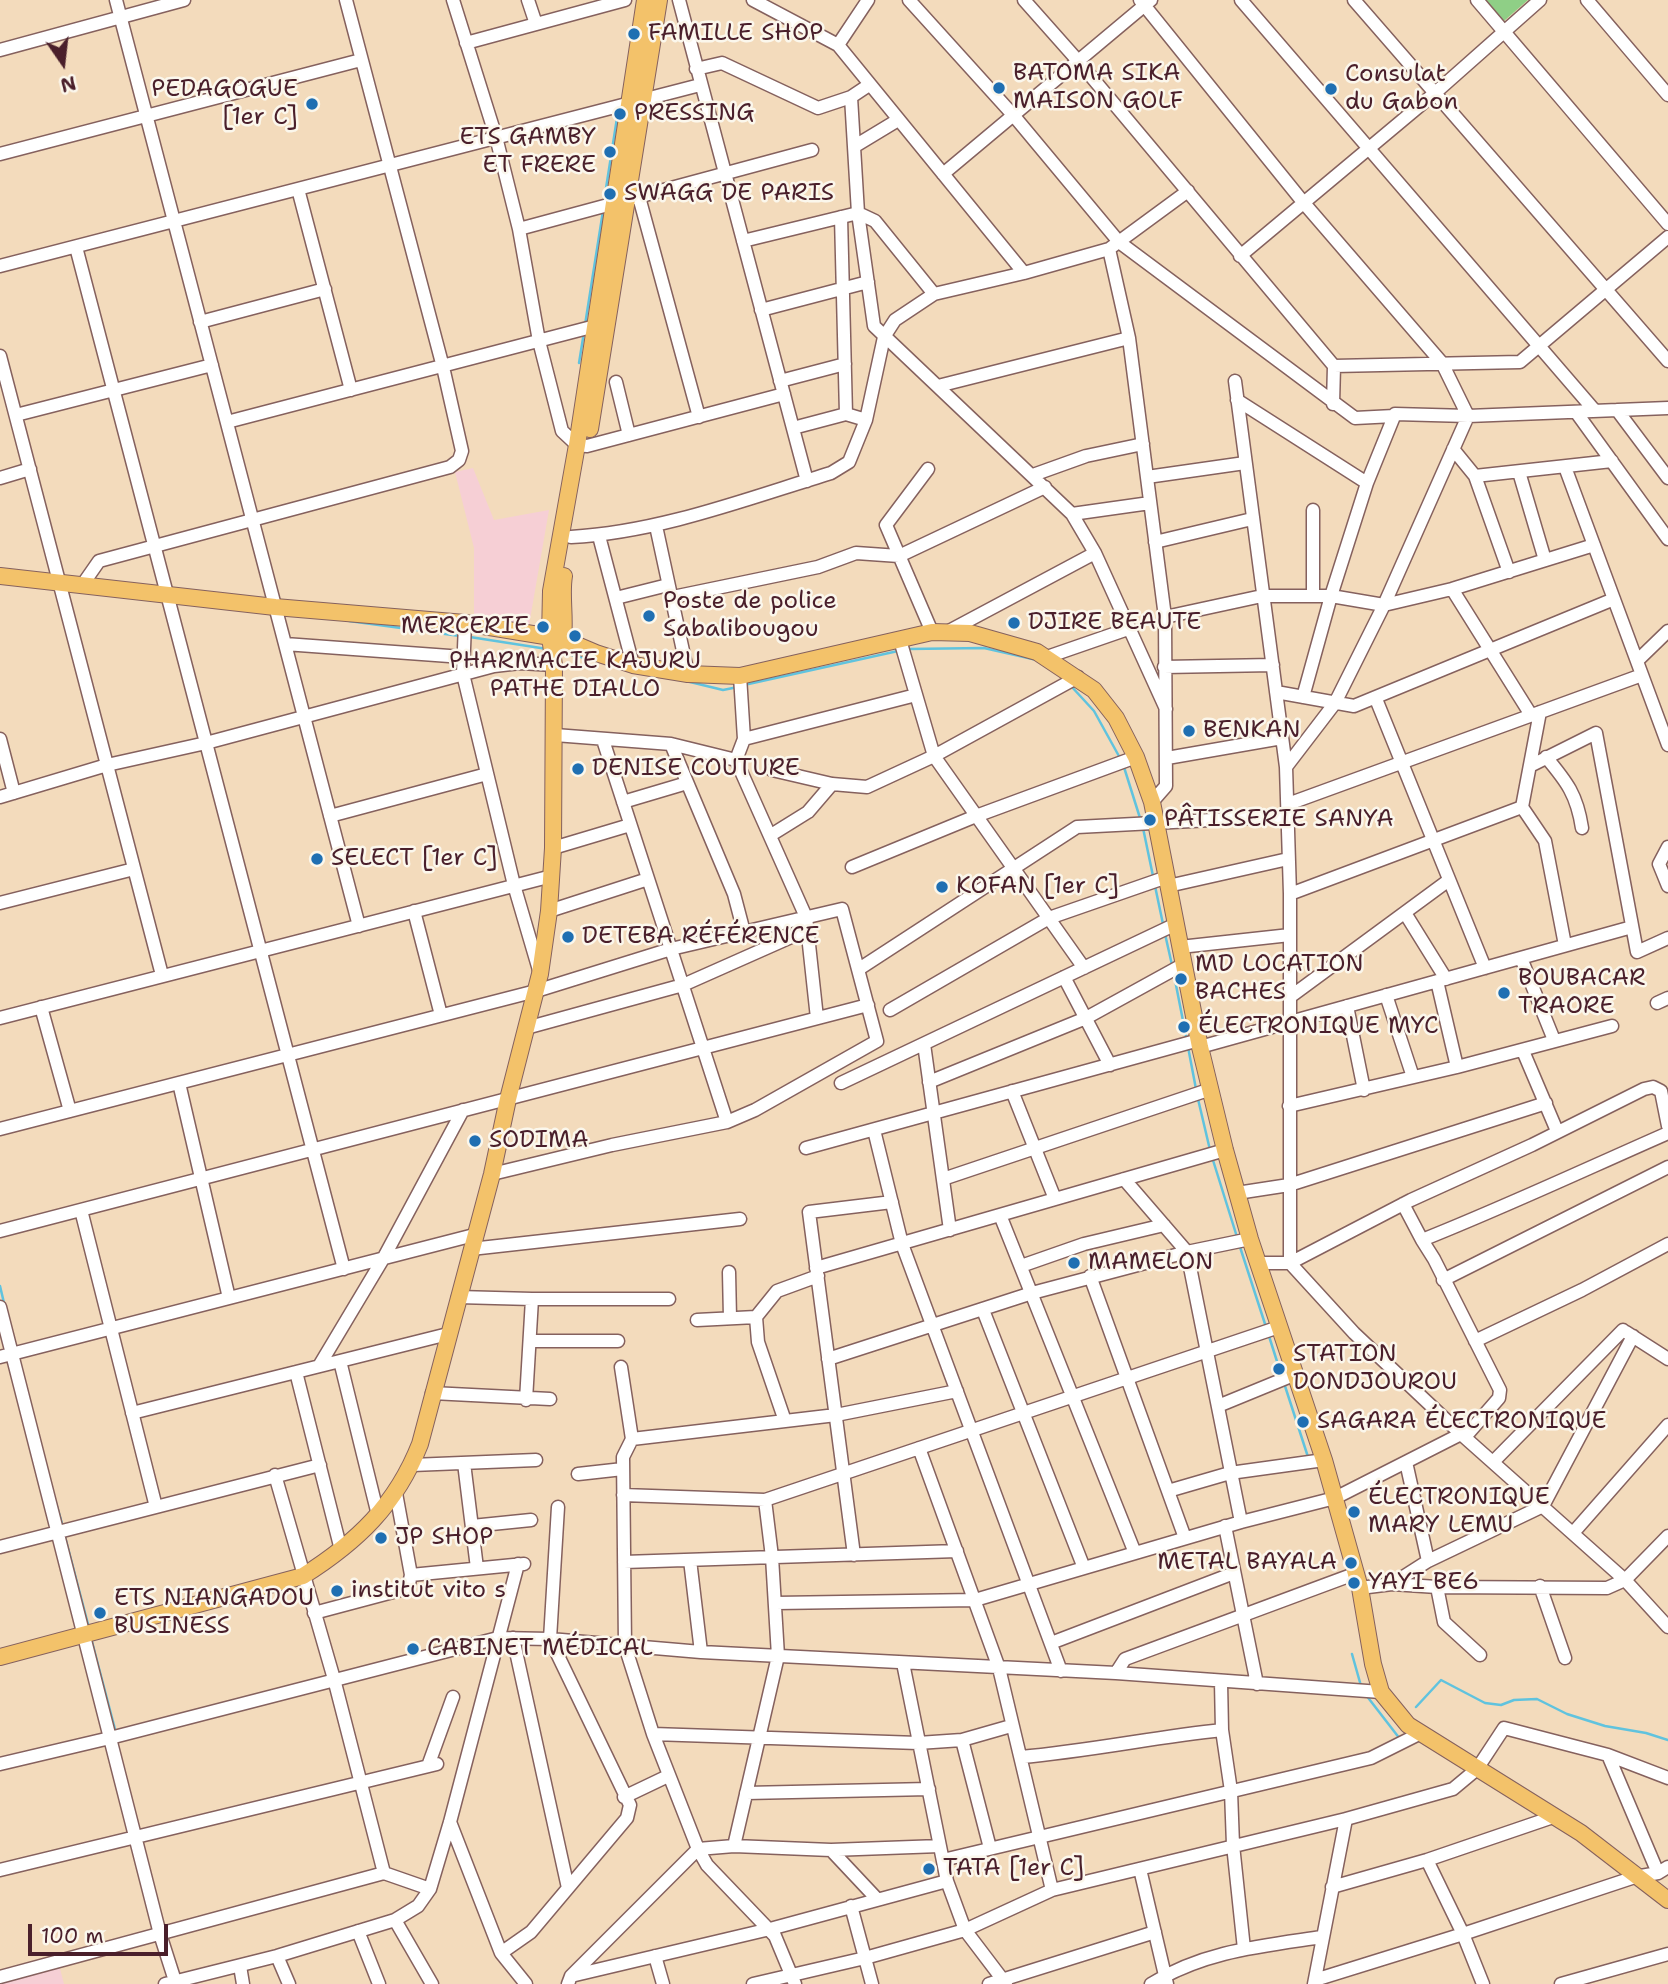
<!DOCTYPE html>
<meta charset="utf-8">
<style>
body{margin:0}
#map{position:relative;width:1668px;height:1984px;overflow:hidden;background:#f3dbbc;font-family:"Shantell Sans",sans-serif}
canvas{display:block}
.north{position:absolute;left:28px;top:28px;width:70px;height:70px;-webkit-text-stroke:5px #fbf7ec;paint-order:stroke;rotate:166deg;font-size:19px;font-weight:700;line-height:28px;text-align:center;color:#4a1f2b}
.north::after{content:'';display:block;margin:auto;width:24px;height:32px;background:#4a1f2b;clip-path:polygon(50% 0,100% 100%,50% 72%,0 100%)}
.scale{position:absolute;left:28px;top:1924px;width:140px;height:32px;box-sizing:border-box;border:4px solid #4a1f2b;border-top:0;padding-left:9px;font-size:21px;line-height:24px;white-space:nowrap;color:#4a1f2b;-webkit-text-stroke:5px #fbf7ec;paint-order:stroke}
</style>
<div id="map">
<canvas width="1668" height="1984"></canvas>
<div class="north">N</div>
<div class="scale">100 m</div>
</div>
<script>
const ctx = document.querySelector('canvas').getContext('2d');
ctx.lineJoin = 'round';
function paint(path, color) { ctx.fillStyle = color; ctx.fill(path, 'evenodd'); }
function trace(path, color, width, dash) { ctx.strokeStyle = color; ctx.lineWidth = width; ctx.lineCap = dash ? 'butt' : 'round'; ctx.setLineDash(dash || []); ctx.stroke(path); }
function drawText(font, color, halo, rows, align = 'center') {
  ctx.font = font + ' "Shantell Sans",sans-serif'; ctx.lineWidth = 5; ctx.setLineDash([]); ctx.textBaseline = 'middle'; ctx.strokeStyle = halo; ctx.fillStyle = color; for (const [text, x, y, turn = 0] of rows) {
    ctx.save(); ctx.translate(x, y); ctx.rotate((+turn || 0) * Math.PI / 180); ctx.textAlign = isNaN(turn) ? turn : align; if (halo) ctx.strokeText(text, 0, 0); ctx.fillText(text, 0, 0); ctx.restore();
  }
}
const built = new Path2D(`
 M473,468l21,52 55,-10 -20,115 -55,-7v-70l-19,-76z
 M59,1965l5,19h-64v-3z`);
const green = new Path2D(`
 M1485,0h43l-24,21z`);
const stream = new Path2D(`
 M604,201l13,-83
 M585,325l18,-114
 M579,363l5,-31
 M349,621l111,15
 M470,637l77,12
 M908,649l76,-1 53,12
 M563,653l31,7
 M686,681l37,9 15,-3
 M744,685l154,-34
 M1071,686l23,25 26,47
 M1123,764l17,54
 M1143,828l10,48
 M1155,886l8,38
 M1165,934l7,31
 M1174,975l13,66
 M1188,1047l8,42
 M1198,1099l12,51
 M1212,1157l25,80
 M1240,1247l26,80
 M0,1286l4,17
 M1268,1333l13,41
 M1284,1383l24,74
 M56,1503l7,24
 M64,1533l25,95
 M91,1638l25,95
 M1352,1654l9,32
 M1366,1695l34,44
 M1416,1707l25,-27 44,23 16,2 13,-5 23,-1 30,15 38,12 41,7 22,7`);
const minor = new Path2D(`
 M116,0l243,926
 M453,0l43,137 23,92 20,112 23,90 15,14 10,1 197,-52
 M528,0l8,24
 M679,0l128,481
 M753,0l85,45 186,228
 M909,0l105,116 105,126 236,176 39,-2
 M1024,0l55,62 255,304 -1,38
 M1140,0l163,202 139,161 26,53
 M1241,0l354,411
 M1354,0l314,361
 M1477,0l191,224
 M1587,0l81,95
 M466,43l159,-43
 M838,45l30,-45
 M0,50l184,-50
 M696,69l26,-6 96,45 33,-11
 M869,85l-18,12 7,116 16,113 198,188 23,39 71,156
 M855,146l43,-26
 M0,154l361,-94
 M943,174l208,-174
 M298,189l53,201
 M639,197l60,220
 M841,217l5,197
 M519,229l293,-79
 M743,241l115,-28 17,8 59,73
 M76,247l268,1022
 M1109,249l20,89 36,279 1,169 -14,16
 M1240,256l195,-163 105,-93
 M0,266l700,-181
 M761,310l107,-28
 M200,322l125,-33
 M0,356l162,619
 M1334,366l186,-4 148,-125
 M780,381l65,-17
 M1235,381l51,386 4,127v369l64,70 107,101 164,146 43,47
 M616,382l13,53
 M938,386l191,-48
 M1237,400l130,83
 M1617,410l51,68
 M1576,412l92,127
 M16,415l196,-50
 M227,422l376,-98
 M793,428l53,-14 20,6
 M1453,449l22,27 34,96
 M1565,467l103,278
 M928,469l-42,56 46,107
 M1519,472l26,88
 M1033,475l53,-19 57,-12
 M1475,476l137,-15
 M1147,477l98,-14
 M0,478l30,-9
 M1072,514l78,-11
 M656,526l32,148
 M599,536l34,129
 M571,537c89,-5 175,-38 260,-64l18,-11 17,-42 18,-83 11,-17 39,-26 90,-21 85,-24 79,-58
 M1155,542l97,-23
 M83,584l16,-23 351,-94 9,-7 3,-9 -19,-84 -97,-367
 M1452,589l79,126
 M1313,596v-86
 M673,597l145,-30 38,-14 43,3 146,-69
 M616,598l52,-13
 M1165,617l97,-21h69l53,9 68,-16 142,-44
 M465,623l-2,51 51,211 25,85
 M947,632l148,-79
 M900,640l34,116 150,212
 M285,644l178,13
 M1047,657l81,-28
 M1637,661l31,-30
 M1164,667l109,-2
 M1276,692l78,14 260,-107
 M1303,697l28,-101 36,-113 28,-69 73,2 200,-8
 M1376,699l109,269
 M1540,712l-18,95 23,34 20,104
 M555,735l116,9 65,16 70,157 11,101
 M0,739l14,54
 M744,739l172,-44
 M603,740l124,382
 M671,744l63,150 10,38
 M1546,757c21,25 31,38 36,71
 M1167,758l115,-20
 M736,760l8,-21 -4,-63
 M1530,766l66,-33 41,219 31,-14
 M1286,767l49,-64 49,-98 84,-189
 M772,770l60,14 35,3 67,-31 144,-79
 M0,797l107,-32 99,-22 288,-77 26,-3 34,2
 M623,802l64,-19
 M1288,804l354,-129
 M330,816l157,-42
 M771,835l37,-23 24,-28
 M1668,847l-9,17 9,22
 M553,848l77,-23
 M852,867l124,-51 160,-59
 M1168,886l120,-27
 M1290,894l232,-87
 M0,903l134,-34
 M414,911l27,104
 M549,911l99,-32
 M1405,913l41,66
 M1180,947l110,-12
 M1521,958l33,82
 M859,969l218,-142 211,-11
 M1064,977l46,88
 M1437,981l20,86
 M1386,995l27,82
 M1290,997l159,-117
 M1657,1003l11,-5
 M1347,1006l17,84
 M41,1007l29,104
 M890,1010l159,-92 118,-41
 M0,1018l552,-142
 M526,1028l157,-43 124,-55
 M924,1044l26,186
 M1200,1047l432,-120
 M1523,1051l34,80
 M929,1082l157,-64 98,-54
 M179,1083l50,215
 M841,1083l335,-159
 M1012,1091l43,108
 M1289,1106l168,-39 155,-41
 M0,1129l536,-138 135,-42 171,-40 35,132 -122,69 -28,12 -115,23 -120,29
 M874,1130l28,114 159,427
 M806,1148l393,-108
 M943,1179l268,-90
 M1124,1179l63,73 54,270
 M1237,1193l52,-8 257,-82
 M1403,1204l19,36
 M81,1210l75,297
 M1000,1215l135,338
 M0,1231l868,-226
 M471,1249l269,-30
 M1258,1263h32l121,-63 121,-55 112,-56 9,-2 8,4 7,35
 M1021,1266l63,-22 80,-19
 M816,1268l409,-118
 M729,1272l1,46
 M1090,1276l95,262
 M1443,1280l225,-113
 M458,1297l74,2h137
 M0,1307l160,627 16,50
 M983,1310l101,258
 M697,1320l59,-3
 M1626,1332l42,27
 M531,1341h87
 M1475,1341l107,-51 86,-46
 M0,1357l474,-122
 M828,1359l204,-66 155,-41 63,-13
 M340,1361l38,154
 M319,1366l64,-107 80,-149
 M621,1367l11,72
 M296,1372l45,178
 M432,1393l118,6
 M526,1400l6,-101
 M1218,1406l78,-32
 M132,1413l316,-79
 M785,1421l-27,-79 -2,-25 21,-26 41,-15
 M1465,1437l34,-39 1,-8 -66,-131 -12,-19c83,-33 164,-71 246,-107
 M919,1448l80,220 53,222
 M1406,1462l22,99
 M1493,1462l130,-132
 M464,1463l13,105
 M412,1465l124,-5
 M578,1474l45,-5
 M275,1475l59,204 50,194
 M1168,1491l62,-18 94,-13
 M623,1495l142,5 514,-173
 M472,1526l59,-6
 M1225,1526l32,158
 M1573,1533l95,-108
 M0,1547l320,-82
 M854,1555l-45,-343 83,-10
 M690,1560l11,92
 M624,1562l333,-11
 M411,1575l113,-11
 M1392,1584l36,-23 115,-55 90,-170
 M1540,1586l25,72
 M1437,1587l7,35 36,33
 M1360,1588l32,-4 45,3 170,1 18,-8 43,-44
 M776,1603l199,-3 266,-78 94,-24 126,-64
 M314,1613l94,-25 3,-13 -15,-82
 M513,1638l55,250
 M1051,1643l183,-70
 M1116,1673l9,-14 229,-85
 M1221,1682l1,48 9,61 2,54 11,104
 M653,1734l265,9 44,-3 49,-14
 M962,1740l28,108
 M1608,1755l50,118
 M1021,1757c68,-6 134,-20 201,-27
 M0,1764l110,-26 388,-100 52,1 151,13 415,21 265,19
 M428,1766l25,-69
 M746,1793l183,-4
 M624,1797l44,-21
 M450,1822l51,131
 M734,1846l44,-190 -6,-99 -7,-57
 M831,1850l46,49
 M943,1860l428,-102 50,-25
 M1427,1860l36,74 20,50
 M1140,1869l27,115
 M0,1870l437,-106
 M1332,1887l95,-27 129,-44
 M851,1906l21,78
 M395,1920l37,64
 M358,1931l21,53
 M277,1956l12,28
 M655,1956l8,28
 M240,1966l3,18
 M571,1976l199,-47 177,-48
 M0,1977l384,-104 46,16
 M1315,1980l148,-46 172,-57 23,-4 10,-6
 M165,1984l112,-28 118,-36 23,-14 12,-17 20,-67 68,-258
 M526,1984l-25,-31 30,-21 96,-114 3,-13 -80,-166 8,-132
 M568,1984l3,-8 127,-127 36,-3 97,4 109,-4
 M753,1984l112,-26 100,-28 -18,-49 -44,-218
 M795,1984l-20,-48 -68,-71 -9,-16 -45,-115 -28,-88 -2,-189 9,-18 204,-24 121,-24
 M989,1984l166,-52
 M1006,1984l-41,-54 87,-40 294,-71
 M1151,1984c53,-33 111,-38 171,-47
 M1314,1984l32,-165 107,-30 24,-20 27,-41 104,27 60,23
 M1561,1984l107,-30`);
const major = new Path2D(`
 M590,429l69,-429
 M0,576l275,31 190,16 98,16 33,14 37,12 55,9 52,2 192,-44 38,1 67,19 57,38 22,28 20,39 16,45 48,245 25,103 25,89 74,221 36,128 13,76 8,28 27,33 173,108 87,67
 M560,647c8,-19 0,-49 4,-71
 M0,1657l303,-81c54,-34 93,-71 117,-132l72,-270 16,-75 32,-125 9,-63 4,-63 1,-183 -4,-28 1,-46 26,-146 68,-445`);
const markers = [
 [634,34,7,"#1f6fb2"],
 [999,88,7,"#1f6fb2"],
 [1331,89,7,"#1f6fb2"],
 [312,104,7,"#1f6fb2"],
 [620,114,7,"#1f6fb2"],
 [610,152,7,"#1f6fb2"],
 [610,194,7,"#1f6fb2"],
 [649,616,7,"#1f6fb2"],
 [1014,623,7,"#1f6fb2"],
 [543,627,7,"#1f6fb2"],
 [575,636,7,"#1f6fb2"],
 [1189,731,7,"#1f6fb2"],
 [578,769,7,"#1f6fb2"],
 [1150,820,7,"#1f6fb2"],
 [317,859,7,"#1f6fb2"],
 [942,887,7,"#1f6fb2"],
 [568,937,7,"#1f6fb2"],
 [1181,979,7,"#1f6fb2"],
 [1504,993,7,"#1f6fb2"],
 [1184,1027,7,"#1f6fb2"],
 [475,1141,7,"#1f6fb2"],
 [1074,1263,7,"#1f6fb2"],
 [1279,1369,7,"#1f6fb2"],
 [1303,1422,7,"#1f6fb2"],
 [1354,1512,7,"#1f6fb2"],
 [381,1538,7,"#1f6fb2"],
 [1351,1563,7,"#1f6fb2"],
 [1354,1583,7,"#1f6fb2"],
 [337,1591,7,"#1f6fb2"],
 [100,1613,7,"#1f6fb2"],
 [413,1649,7,"#1f6fb2"],
 [929,1869,7,"#1f6fb2"]
];
const poiNames = [
 ["FAMILLE SHOP",648,34],
 ["BATOMA SIKA",1013,74],
 ["MAISON GOLF",1013,102],
 ["Consulat",1345,75],
 ["du Gabon",1345,103],
 ["PEDAGOGUE",298,90,"right"],
 ["[1er C]",298,118,"right"],
 ["PRESSING",634,114],
 ["ETS GAMBY",596,138,"right"],
 ["ET FRERE",596,166,"right"],
 ["SWAGG DE PARIS",624,194],
 ["Poste de police",663,602],
 ["Sabalibougou",663,630],
 ["DJIRE BEAUTE",1028,623],
 ["MERCERIE",529,627,"right"],
 ["PHARMACIE KAJURU",575,662,"center"],
 ["PATHE DIALLO",575,690,"center"],
 ["BENKAN",1203,731],
 ["DENISE COUTURE",592,769],
 ["PÂTISSERIE SANYA",1164,820],
 ["SELECT [1er C]",331,859],
 ["KOFAN [1er C]",956,887],
 ["DETEBA RÉFÉRENCE",582,937],
 ["MD LOCATION",1195,965],
 ["BACHES",1195,993],
 ["BOUBACAR",1518,979],
 ["TRAORE",1518,1007],
 ["ÉLECTRONIQUE MYC",1198,1027],
 ["SODIMA",489,1141],
 ["MAMELON",1088,1263],
 ["STATION",1293,1355],
 ["DONDJOUROU",1293,1383],
 ["SAGARA ÉLECTRONIQUE",1317,1422],
 ["ÉLECTRONIQUE",1368,1498],
 ["MARY LEMU",1368,1526],
 ["JP SHOP",395,1538],
 ["METAL BAYALA",1337,1563,"right"],
 ["YAYI BE6",1368,1583],
 ["institut vito s",351,1591],
 ["ETS NIANGADOU",114,1599],
 ["BUSINESS",114,1627],
 ["CABINET MÉDICAL",427,1649],
 ["TATA [1er C]",943,1869]
];
paint(built, '#f6cfd5');
paint(green, '#8fcf86');
trace(stream, '#60c3de', 2.5);
trace(minor, '#85615e', 15);
trace(major, '#85615e', 18);
trace(minor, '#fff', 12);
trace(major, '#f3c26a', 16);
for (const [x, y, r, color] of markers) { const dot = new Path2D(); dot.arc(x, y, r, 0, 2 * Math.PI); ctx.fillStyle = color; ctx.fill(dot); trace(dot, '#fbf7ec', 2.5); }
drawText('24px', '#4a1f2b', '#fbf7ec', poiNames, 'left');
</script>
